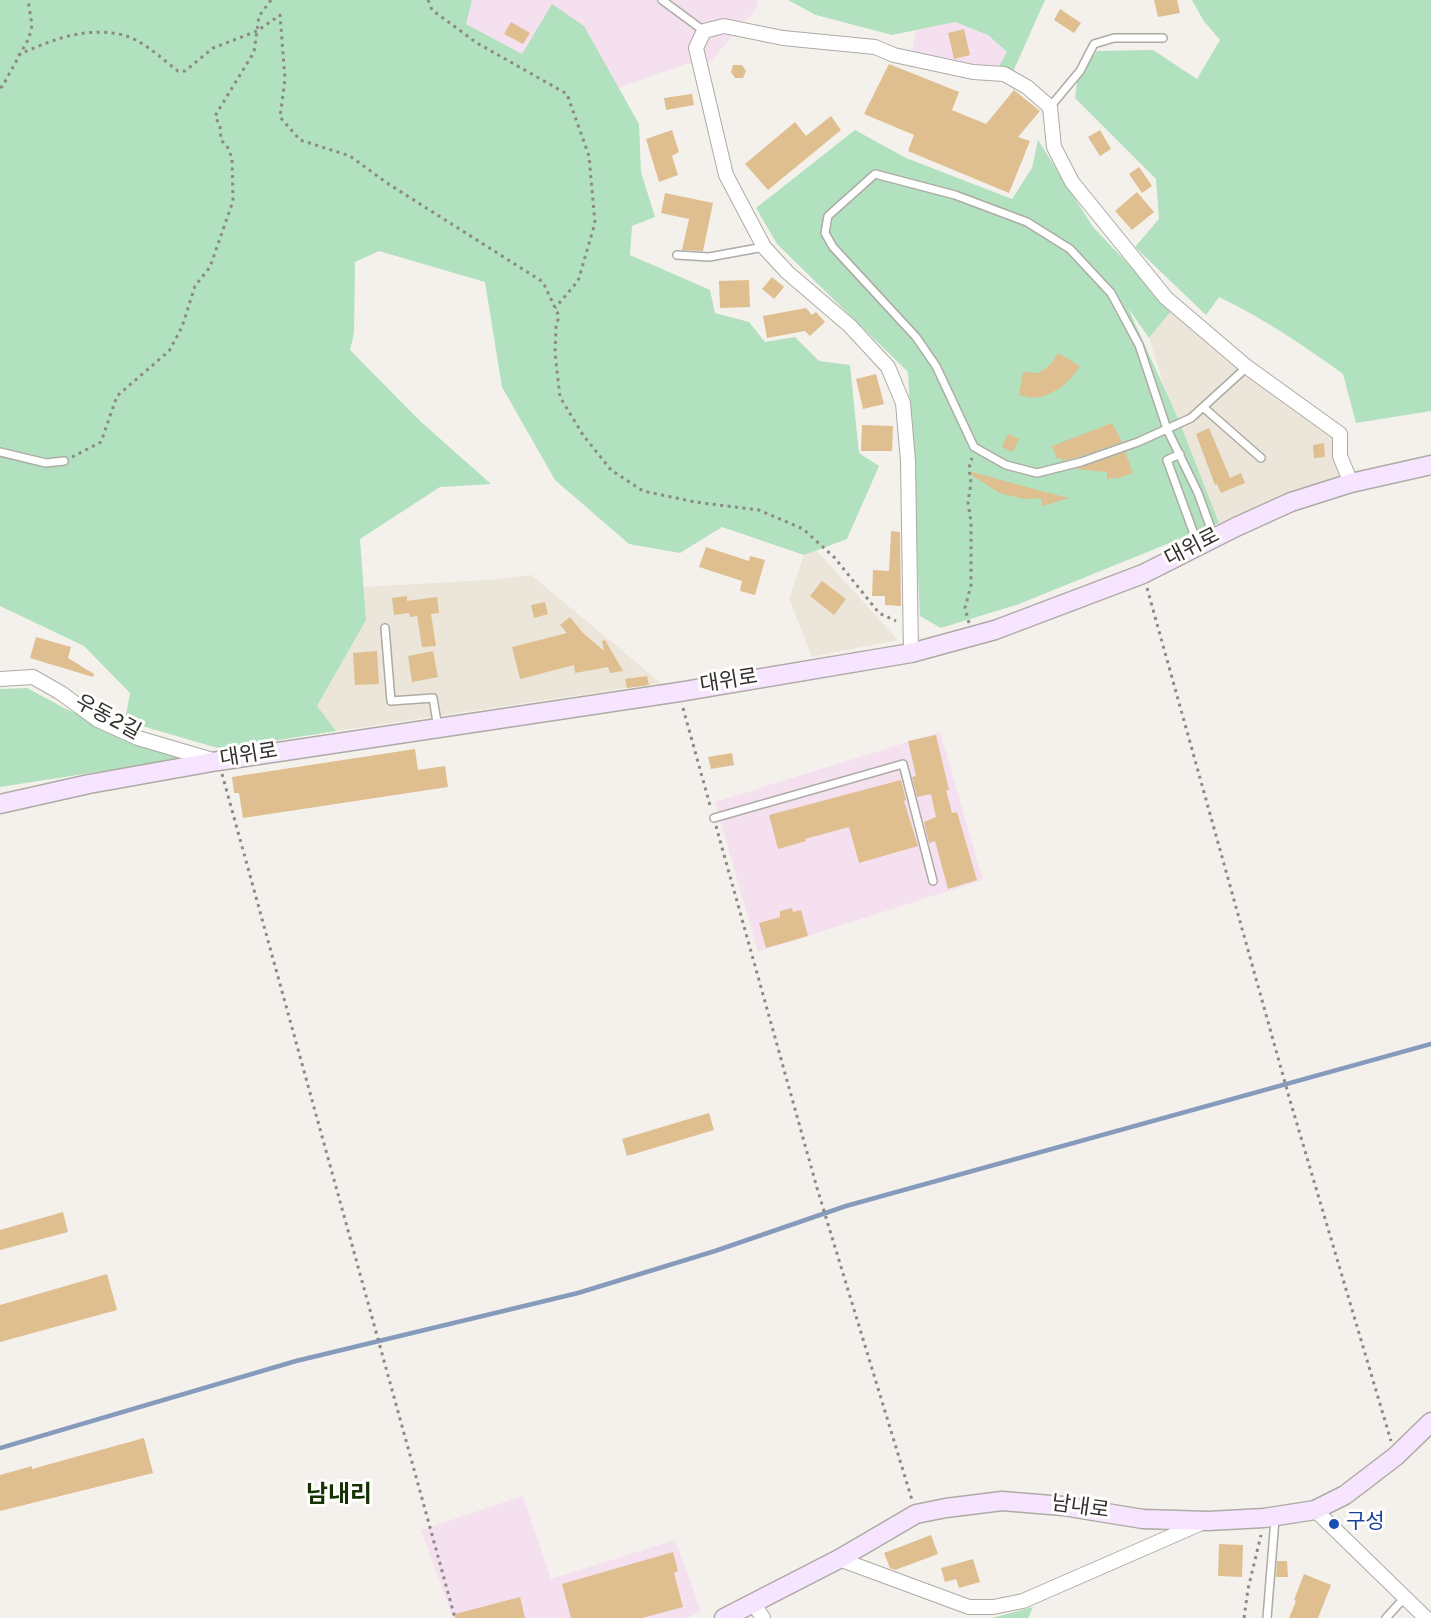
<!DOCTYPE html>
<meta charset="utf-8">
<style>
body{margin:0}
canvas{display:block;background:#f4f1ec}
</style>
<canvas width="1431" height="1618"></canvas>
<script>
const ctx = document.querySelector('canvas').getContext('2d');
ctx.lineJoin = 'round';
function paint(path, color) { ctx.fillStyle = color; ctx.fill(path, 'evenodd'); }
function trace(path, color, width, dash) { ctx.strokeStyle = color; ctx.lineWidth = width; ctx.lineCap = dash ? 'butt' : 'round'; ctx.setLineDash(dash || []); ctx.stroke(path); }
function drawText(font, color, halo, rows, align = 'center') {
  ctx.font = font + ' Overpass,"Noto Sans KR",sans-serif'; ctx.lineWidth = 6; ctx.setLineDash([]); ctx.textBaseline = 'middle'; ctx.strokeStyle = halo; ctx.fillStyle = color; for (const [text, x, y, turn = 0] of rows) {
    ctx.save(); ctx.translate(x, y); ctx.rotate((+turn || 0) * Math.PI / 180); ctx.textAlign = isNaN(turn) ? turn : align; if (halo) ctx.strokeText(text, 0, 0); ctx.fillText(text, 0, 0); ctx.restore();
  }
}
const built = new Path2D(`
 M1172,310l161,124 11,45 -125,44 -52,-128 -18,-57z
 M816,550l82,90 -86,17 -23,-58 15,-44z
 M531,575l130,108 -325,48 -19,-25 49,-86 -2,-33 124,-7z`);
const industrial = new Path2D(`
 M472,0h286l-2,9 -46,53 -24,2 -68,24 -14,-23 -52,-60 -30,50 -57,-32z
 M955,22l33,13 19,17 -9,16 -30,-2 -56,-12 4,-24z
 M940,732l43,148 -225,72 -43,-150z
 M523,1496l28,83 124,-39 26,71 -13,7h-235l-32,-88z`);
const green = new Path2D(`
 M0,0h472l-6,24 56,30 30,-50 32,22 55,98 2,48 14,45 -23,9 -2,29 80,35 5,23 34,9 16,20 30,-5 24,24 31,4 9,88 20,13 -32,73 -43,16 -82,-28 -42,26 -51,-9 -74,-64 -53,-93 -17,-105 -106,-31 -24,11 -1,71 -4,17 70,71 71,63 -51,3 -80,52 6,81 -49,86 19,25 -115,18 -96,-28 5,-28 -46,-47 -84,-40z
 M788,0h257l-33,74 -14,-6 9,-16 -19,-17 -33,-13 -63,13 -76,-20z
 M1192,0h239v411l-75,12 -13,-49c-40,-29 -80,-56 -124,-77l-13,18 -71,-68 24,-28 -3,-40 -81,-81 3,-23 19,-24 56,-1 44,29 23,-39 -17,-20z
 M855,130l51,28 106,41 20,-31 6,-28 55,87 79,83 -23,28 -21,-30 49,108 42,107 -200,81 -78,24 -21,-12 -12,-244 -131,-128 -21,-36z
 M27,688l39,21 114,50 -180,28v-98z
 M1033,1607l-5,11h-36z`);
const stream = new Path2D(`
 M0,1448l296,-87 282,-68 137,-42 131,-45 585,-162`);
const building = new Path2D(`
 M1154,0h23l3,13 -22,4z
 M1060,9l21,14 -7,10 -20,-13z
 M511,22l19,11 -7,11 -19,-10z
 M964,29l6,26 -16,4 -6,-26z
 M889,64l70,28 -7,18 34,14 28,-34 26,21 -22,26 12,4 -21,52 -101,-42 6,-16 -50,-21z
 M733,65h9l4,6 -3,7h-8l-4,-6z
 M692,94l2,11 -28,5 -2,-12z
 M831,116l10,14 -73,60 -23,-26 50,-42 11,14z
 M672,130l7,22 -7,4 6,19 -19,7 -13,-43z
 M1100,130l11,19 -11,7 -12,-19z
 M1139,167l13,19 -10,7 -13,-19z
 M1137,192l17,20 -22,18 -17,-19z
 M665,193l48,10 -10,48 -21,-1 7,-31 -28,-6z
 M772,277l12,10 -10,12 -12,-10z
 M749,280l1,27 -30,1 -1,-27z
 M806,308l6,7 4,-3 9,10 -15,14 -5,-5 -38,7 -4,-22z
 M1058,353l22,13 -9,12 -11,10 -15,8 -12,2 -14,-3 4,-23 16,1 12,-9z
 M876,374l8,30 -21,5 -7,-30z
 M1112,423l10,19 -43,15 -17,4 -1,-4 -4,2 -5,-13z
 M862,425l31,1 -1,25h-31z
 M1209,428l21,50 11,-5 4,10 -24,10 -4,-9 -2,1 -19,-51z
 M1008,434l11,5 -6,13 -11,-5z
 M1324,443l1,14 -11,1 -1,-13z
 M1125,452l8,21 -17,6 -1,-2 -8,3v-8l-31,-3z
 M972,472l69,19 28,7 -27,8 -1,-8 -17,1 -24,-6 -29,-18z
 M891,531l9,1 1,74 -16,-1v-9h-13l1,-26 16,1z
 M706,547l43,14 1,-5 15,4 -10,35 -15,-4 2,-10 -43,-14z
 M822,581l24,18 -12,16 -24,-19z
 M407,596v5l30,-4 2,16 -8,1 5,32 -14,1 -5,-31 -7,1 -1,-4 -15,2 -2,-17z
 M545,602l3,12 -14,4 -3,-13z
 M570,617l13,16 21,18 -2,-10 3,-1 18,31 -13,2 -2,-6 -33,6 -1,-8 -54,14 -8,-32 55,-14 -7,-8z
 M36,637l35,10 -3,11 26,16 -1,3 -63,-19z
 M377,651l2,33 -24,1 -2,-32z
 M433,651l5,26 -26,5 -4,-26z
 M647,676l2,9 -22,3 -2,-9z
 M936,735l13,55h-3l6,23 5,-1 20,68 -29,9 -13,-48 -6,2 -5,-21 12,-5 -5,-23 -14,3 -5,-20 4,-1 -8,-35z
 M415,749l3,21 27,-4 3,21 -205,31 -4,-25h-5l-2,-16z
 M732,753l2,12 -23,4 -3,-12z
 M901,780l5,20 -2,1 14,45 -59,17 -10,-36 -44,12 1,2 -28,8 -9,-34z
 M792,908l1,4 8,-2 7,26 -42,12 -7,-25 21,-6v-6z
 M709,1113l5,17 -87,26 -5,-17z
 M63,1212l5,20 -68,18v-20z
 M107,1274l10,36 -117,32v-37z
 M144,1438l9,35 -153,38v-36l32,-9v3z
 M931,1535l7,19 -43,16 -5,-2 -6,-15z
 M1219,1544l24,1 -1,32 -24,-1z
 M673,1552l5,19 -4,2 9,34 -41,11h-71l-9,-34z
 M973,1559l7,23 -21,6 -3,-9 -11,3 -4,-14z
 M1277,1561h10l1,16h-12z
 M1304,1574l27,11 -13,33h-29l7,-17 -2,-1z
 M520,1597l5,21h-70v-4z`);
const path = new Path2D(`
 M428,0l4,10 45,33 90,51 22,62 6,67 -17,58 -23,27
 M18,55c33,-15 68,-29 105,-20 20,5 39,24 55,36h7l28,-23 44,-17 23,-16 5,64 -5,38 20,23 50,16 37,27 156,99 16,34 -3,11 -1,26 5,44 23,38 28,35 32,21 52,11 64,8 44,19 31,28 45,56 17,8
 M0,87h2l27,-49 3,-13 -4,-25
 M72,457l29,-15 16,-46 52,-45 13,-24 13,-41 15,-19 23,-66 -1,-43 -5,-12 -6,-6 -1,-14 -5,-10 39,-64 5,-36 12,-16
 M1147,588l142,509 102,344
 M969,623l-4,-15 6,-23v-63l-3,-20 3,-19 -2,-15 3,-10
 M683,708l28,101
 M222,774l233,844
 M716,826l101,362 95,312
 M1244,1618l4,-29 13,-54`);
const lane = new Path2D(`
 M662,0l42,31
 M1050,107l30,-36 14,-27 20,-6h49
 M677,255l32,2 55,-10
 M1203,407l58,51
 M0,452l46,11 18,-2
 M1180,454l-13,6 31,85
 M1214,537l-16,-44 -31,-64 -28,-84 -28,-52 -41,-44 -43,-27 -72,-27 -80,-21 -47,42 -3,17 8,14 83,90 20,29 38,81 32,18 31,8 44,-11 57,-20 53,-24 56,-51
 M385,628l6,73 42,-3 5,30
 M714,818l189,-54 30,117
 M1267,1618l8,-99
 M1386,1618l19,-21`);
const street = new Path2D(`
 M911,653l-3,-192 -5,-58 -15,-36 -38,-41 -63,-54 -23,-25 -38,-72 -30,-127 8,-17 20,-5 59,12 92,9 19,8 79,17 31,2 23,13 23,20 4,40 18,35 94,116 81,69 93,67v22l11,27
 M0,679l33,-2 28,16 37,27 40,18 78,23
 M1315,1510l111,108
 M839,1559l130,48h24l30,-6 181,-79
 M753,1603l10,15`);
const secondary = new Path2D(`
 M0,804l89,-20 129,-23 461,-69 232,-39 84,-23 148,-56 93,-47 55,-25 60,-19 80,-18
 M724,1618l115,-59 77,-45 30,-6 56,-7 61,5 80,13 65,2 56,-3 51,-8 30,-15 51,-39 35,-34`);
const markers = [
 [1334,1524,6,"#1a4fb4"]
];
const streetNames = [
 ["대위로",1193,549,-27],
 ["대위로",729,683,-9],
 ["우동2길",107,719,28],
 ["대위로",249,757,-9],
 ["남내로",1080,1509,8]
];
const transitNames = [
 ["구성",1346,1524]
];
const quarterNames = [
 ["남내리",339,1497]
];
paint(built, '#ebe6d9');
paint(industrial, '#f5e0ef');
paint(green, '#b1e1be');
trace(stream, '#869bbb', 4.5);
paint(building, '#dfbe8f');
trace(lane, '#adaba5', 10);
trace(street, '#adaba5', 16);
trace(secondary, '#adaba5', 21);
trace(path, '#8c8a86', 3, [3, 4.5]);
trace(lane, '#fff', 7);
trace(street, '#fff', 14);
trace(secondary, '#f7e4fe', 18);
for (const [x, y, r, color] of markers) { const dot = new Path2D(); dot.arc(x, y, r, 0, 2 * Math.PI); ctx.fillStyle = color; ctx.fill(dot); trace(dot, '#fffefd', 2); }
drawText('21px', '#32312f', '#fffefd', streetNames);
drawText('21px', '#164399', '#fffefd', transitNames, 'left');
drawText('bold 24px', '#143204', '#fffefd', quarterNames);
</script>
